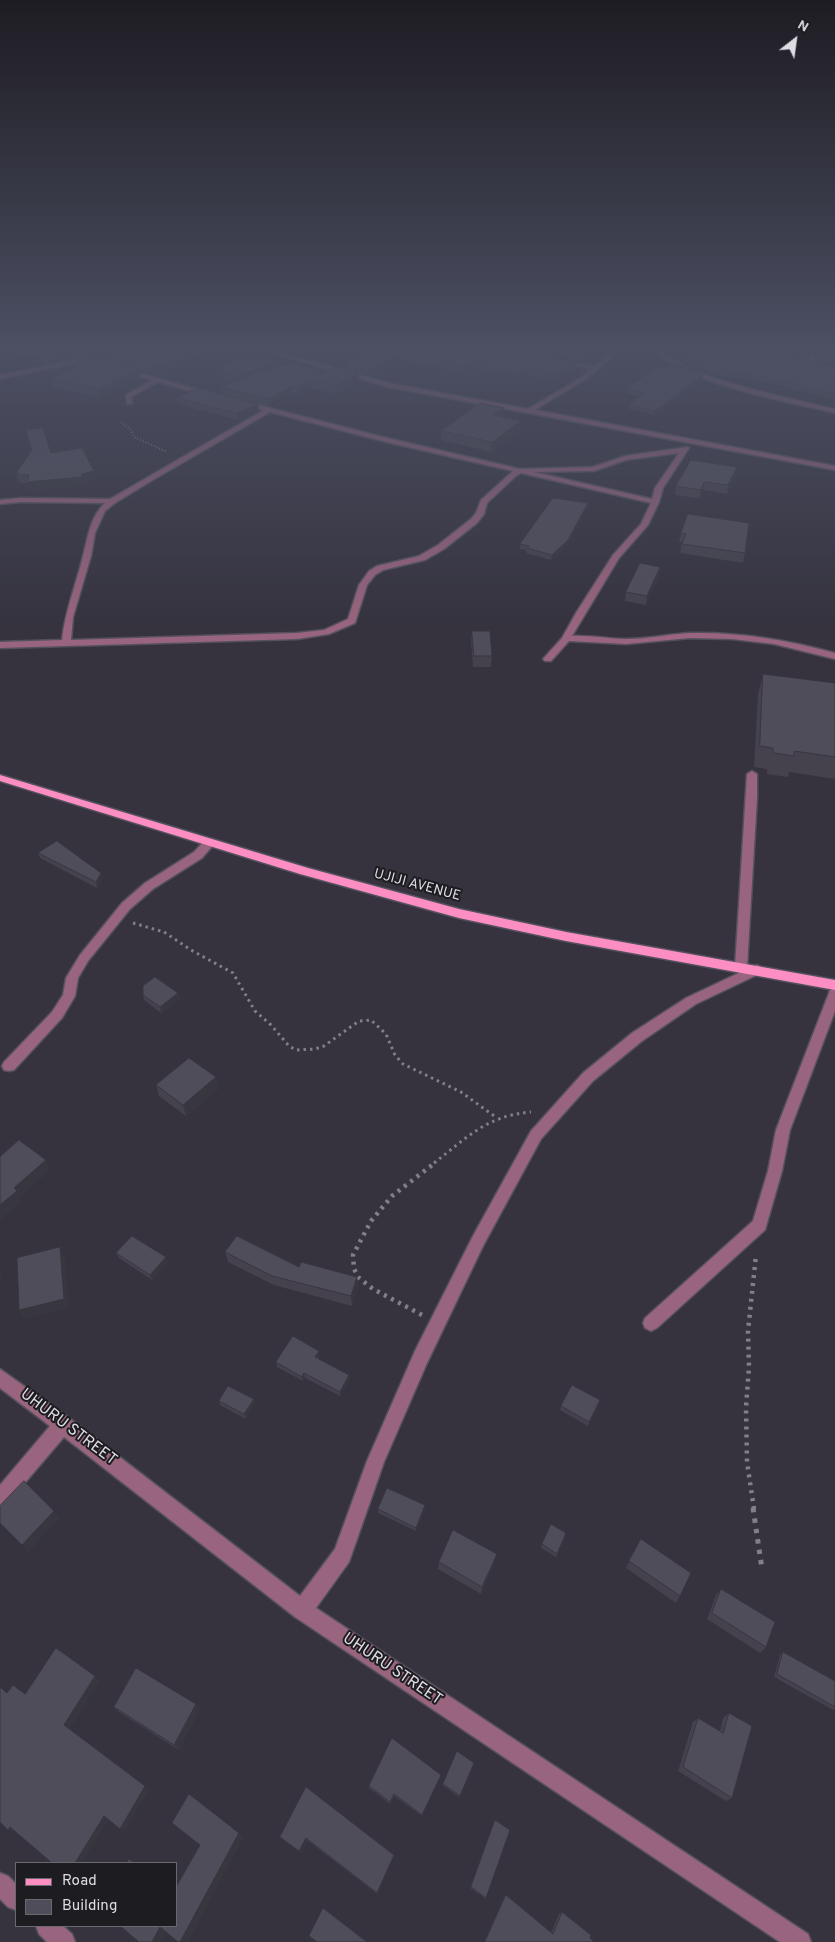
<!DOCTYPE html>
<style>
body{margin:0}
#map{position:relative;width:835px;height:1942px;overflow:hidden;background:#36333f;font-family:Overpass,sans-serif}
canvas{display:block}
.legend{position:absolute;left:15px;top:1862px;width:162px;height:65px;box-sizing:border-box;background:#1d1c21;border:1px solid #6a696f;margin:0;padding:6px 9px;list-style:none;font-size:15px;color:#dedce4}
.legend li{display:flex;align-items:center;gap:10px;height:25px}
.legend b{width:25px;border:1px solid #6a696f}
.north{position:absolute;left:770px;top:15px;width:50px;height:50px;-webkit-text-stroke:4px #1d1c21;paint-order:stroke;rotate:30deg;font-size:14px;font-weight:700;line-height:20px;text-align:center;color:#dedce4}
.north::after{content:'';display:block;margin:auto;width:18px;height:22px;background:#dedce4;clip-path:polygon(50% 0,100% 100%,50% 72%,0 100%)}
</style>
<div id="map">
<canvas width="835" height="1942"></canvas>
<ul class="legend">
<li><b style="height:6px;background:#fc8ec3"></b>Road</li>
<li><b style="height:14px;background:#504d5a"></b>Building</li>
</ul>
<div class="north">N</div>
</div>
<script>
const ctx = document.querySelector('canvas').getContext('2d');
ctx.lineJoin = 'round';
function trace(path, color, width, dash) { ctx.strokeStyle = color; ctx.lineWidth = width; ctx.lineCap = dash ? 'butt' : 'round'; ctx.setLineDash(dash || []); ctx.stroke(path); }
function paint(path, color) { ctx.fillStyle = color; ctx.fill(path, 'evenodd'); }
function drawText(font, color, halo, rows, align = 'center') {
  ctx.font = font + ' Overpass,sans-serif'; ctx.lineWidth = 4; ctx.setLineDash([]); ctx.textBaseline = 'middle'; ctx.strokeStyle = halo; ctx.fillStyle = color; for (const [text, x, y, turn = 0] of rows) {
    ctx.save(); ctx.translate(x, y); ctx.rotate((+turn || 0) * Math.PI / 180); ctx.textAlign = isNaN(turn) ? turn : align; if (halo) ctx.strokeText(text, 0, 0); ctx.fillText(text, 0, 0); ctx.restore();
  }
}
const pathFar3 = new Path2D(`
 M121,422l10,8 3,7 33,15`);
const pathFar2 = new Path2D(`
 M133,923l31,9 27,18 42,23 22,38 16,14 18,21 7,4 19,-1 9,-3 35,-25 12,-1 15,14 9,21 8,9 58,28 36,26
 M434,1163c34,-26 52,-47 97,-51`);
const pathFar1 = new Path2D(`
 M422,1315l-49,-26 -14,-11 -5,-9 -1,-14 18,-34 21,-25 44,-34
 M754,1509l-7,-47 -1,-55 3,-40 -1,-36 8,-76`);
const path = new Path2D(`
 M753,1508l9,61`);
const minor = new Path2D(`
 M73,353h9l22,10 -3,2 -12,-5 -89,19v-4l84,-17z
 M272,353h11l106,30 139,26 54,-32 9,-8 -31,-6v-2l35,5 15,-13h7l-31,26 -51,31 300,56v4l-447,-83z
 M656,353c14,0 25,13 38,18 46,17 94,27 141,38v4c-54,-13 -135,-26 -179,-60z
 M808,353h6l2,14 -5,-1z
 M125,369l86,24 1,1 -3,2 -51,-14 -27,15 1,6 -5,1 -1,-9 26,-15 -29,-8z
 M243,401l144,37 133,31 73,-2 32,-11 63,-9 1,1 -26,40 -4,14 -11,23 -29,33 -47,78c18,-1 36,3 54,3 22,0 43,-5 65,-6 49,-1 97,7 144,20v6l-61,-15 -42,-5 -42,-1 -64,6 -57,-3 -18,20h-6l-2,-2 19,-21 14,-25 37,-58 28,-31 10,-21 -130,-30 -5,3 -29,27 -3,11 -7,9 -33,26 -19,11 -42,10 -8,5 -8,10 -12,38 -26,11 -32,5 -297,9v-6l62,-2c3,-29 14,-55 21,-84 5,-19 7,-39 22,-53l-84,-1 -21,2v-4l21,-2 89,1 154,-89 -23,-6v-2zM270,412l116,30 127,29 -32,29 -5,13 -5,6 -33,26 -19,11 -42,10 -8,5 -10,14 -11,34 -24,11 -27,3 -226,7 2,-23 18,-61 4,-23 10,-22 10,-8 36,-22zM679,453l-24,35 -3,11 -118,-27 60,-1 32,-11z
 M752,771l5,3v23l-10,170 -2,3 12,-5 4,2 2,3 -2,3 -65,31 -54,37 -49,40 -52,58 -58,107 -56,117 -43,99 -35,100 -33,46 492,326 3,8h-31l-485,-325 -231,-180 -58,68 -6,3v-23l50,-59 -50,-38v-19l69,49 231,178 35,-47 32,-88 48,-110 58,-115 58,-105 52,-58 49,-40 54,-35 59,-28h-8l-2,-3 12,-193z
 M209,839l6,4 -13,15 -49,31 -23,20 -42,52 -10,17 -3,18 -13,22 -48,52 -5,1 -5,-1 -2,-4 2,-4 48,-50 11,-17 3,-17 14,-23 42,-52 23,-20 49,-31 11,-12z
 M835,988v23l-45,119 -8,41 -17,59 -108,98 -6,3 -6,-3 -2,-5 2,-5 108,-97 15,-50 8,-41 53,-137 1,-3z
 M0,1873l8,3 8,8v26l-8,-3 -8,-8z
 M36,1926h27l9,8 3,8h-28l-8,-8z`);
const major = new Path2D(`
 M0,775l308,93 151,41 107,23 269,48v10l-269,-49 -107,-23 -159,-44 -300,-93z`);
const wall = new Path2D(`
 M14,353h49l1,7 -14,3 -11,-3 -4,-5 -18,2z
 M110,353h96l-57,21 -10,-4 1,8 -39,20 -48,-11 -2,-8 28,-14v-3l50,5 -22,-7 -1,-5z
 M364,353h167l45,15 -18,13 -32,-7 -4,2 -11,-3 -5,3 -35,-9 -9,5 -73,-15v6l-20,12 -10,-2v8l-22,13 -27,-6v-1l-12,7 -5,-1 -24,13 -47,-12 -1,-7 24,-10 -36,13 -1,-4 23,-11 -9,-2 -1,-5 56,-6v5l-6,2 55,2 20,-2v-5z
 M539,353h58l-12,9z
 M769,353h40v3l-1,5z
 M816,353h19v12l-17,-3z
 M704,355l131,12v32l-43,-9v-2l-51,-10 -1,1 -31,-5 -28,-13 1,-5z
 M703,375l-1,5 -48,35 -25,-6v-4l11,-9 -14,-2v-5z
 M177,398l82,13 -21,9 -60,-16z
 M504,408l-1,9 18,13 -30,22 -50,-12v-9z
 M26,430l25,23 43,18 2,8 -13,3v3l-54,5 -2,-7h-7l-1,-2h-1l-2,-8 16,-22z
 M737,467l-2,9 -8,18 -24,-4 -4,8 -24,-3 1,-9z
 M588,508l-21,37 -16,15 -25,-7v-3l-6,-1v-5z
 M688,514l57,39 -2,10 -63,-10 2,-11h-3l2,-9z
 M660,567l-1,8 -13,30 -21,-4 1,-9z
 M472,631l20,25 -1,11h-18l-2,-26z
 M763,674l72,9v96l-46,-7 -1,5 -21,-3v-5l-13,-2 4,-73z
 M38,853l65,25 -6,10 -57,-30z
 M178,993l2,6 -19,14 -17,-13 -1,-5z
 M156,1085l63,3 -33,28 -27,-20z
 M225,1252l74,15 58,10 1,10 -6,19 -78,-21 -46,-23z
 M116,1253l50,4 2,5 -16,18 -33,-22z
 M319,1351v4l-1,3 32,21 -10,17 -35,-18 -2,3 -26,-14 -1,-5z
 M254,1399l1,4 -9,16 -26,-14 -1,-4z
 M599,1405l-11,21 -28,-16 1,-4z
 M425,1505v4l-9,22 -38,-18v-4z
 M565,1537l-9,20 -15,-9 1,-4z
 M641,1539l39,57 -4,7 -50,-35z
 M495,1561l-14,33 -43,-25 1,-7z
 M721,1589l45,58 -6,6 -53,-34 9,-24z
 M783,1652l52,29v28l-2,1 -59,-33 6,-22z
 M114,1707l86,2 -21,41 -60,-38z
 M729,1713l3,85 -6,3 -48,-30 15,-49 5,-4 22,13 3,-13z
 M473,1765l-14,32 -17,-12 1,-1z
 M440,1777l-18,39 -28,-20 -4,8 -21,-16v-2z
 M306,1787l88,70 -17,37 -69,-53 -7,12 -21,-16z
 M495,1820l-9,78v1l-16,-11z
 M506,1895l45,38 8,-19 3,-2 32,30h-110l20,-45z`);
const shadedWall = new Path2D(`
 M16,353h19v2l-18,2z
 M193,353h13l-57,21v-5z
 M590,353h7l-12,9v-5z
 M63,355l1,5 -14,3 -2,-5z
 M389,358v5l-20,12 -1,-5z
 M277,362v5l-68,23 -1,-4z
 M471,362v5l-9,5v-5z
 M577,363l-1,5 -18,13v-6z
 M511,368v5l-5,3v-6z
 M526,368v6l-4,2v-6z
 M139,370l1,8 -39,20 -2,-9z
 M359,372v9l-22,13v-9z
 M703,375l-1,5 -48,35 1,-4z
 M310,380v7l-12,7 -1,-7z
 M292,386l1,7 -24,13 -1,-7z
 M258,404l1,7 -21,9 -1,-7z
 M504,408l-1,9 -9,-2z
 M521,421v9l-30,22 1,-10z
 M737,467l-2,9 -8,18 1,-9z
 M94,471l2,8 -13,3v3l-54,5 -2,-8 55,-8z
 M704,482l-1,8 -4,8 2,-8z
 M588,503v5l-21,37 -16,15 1,-5z
 M660,567l-1,8 -13,30 1,-9z
 M101,873l2,5 -6,10 -1,-6z
 M178,993l2,6 -19,14 -1,-6z
 M216,1077l3,11 -33,28 -3,-11z
 M46,1160l4,11 -30,26 2,4 -22,19v-15l14,-17z
 M60,1247l5,10 4,51 -45,11 -5,-9z
 M166,1257l2,5 -16,18 -2,-5z
 M0,1270l3,5 -3,3z
 M357,1277l1,10 -6,19 -1,-10z
 M319,1351v4l-4,6v-4z
 M304,1373l1,5 -2,3 -1,-4z
 M349,1375l1,4 -10,17v-4z
 M254,1399l1,4 -9,16 -2,-5z
 M600,1400l-1,5 -11,21 1,-4z
 M425,1505v4l-9,22v-3z
 M54,1511l6,7 -32,35 -6,-8z
 M497,1554l-2,7 -14,33 1,-7z
 M95,1676l5,5 -30,48 80,60 -25,42 -5,-2 -56,-104z
 M196,1704l4,5 -21,41 -5,-5z
 M104,1816l5,3 -27,44h-7z
 M10,1827l8,3 -2,3 -8,-3z
 M239,1833l5,4 -56,105h-8z
 M306,1838l2,3 -7,12 -2,-2z
 M394,1855v2l-17,37v-1z
 M160,1927l8,2 -8,13h-8z`);
const building = new Path2D(`
 M37,353h26v2l-15,3 -10,-3z
 M110,353h83l-44,16 -43,-14z
 M364,353h23l2,5 -21,12 -22,-6z
 M399,353h132l46,10 -19,12 -32,-7 -4,2 -11,-2 -5,2 -35,-8 -9,5z
 M567,353h23l-5,4z
 M685,353h8l11,2 2,-2h56l73,14v27l-42,-10 1,-1 -52,-10 -1,1 -31,-5 -28,-13z
 M798,353h11v3z
 M819,353h16v7l-15,-3z
 M93,356l46,14 -40,19 -48,-10 32,-16 -4,-1z
 M245,356l32,6 -69,24 28,-13 -15,-5z
 M291,363l35,8 -16,8v1l-13,7 -5,-1 -24,13 -47,-12 40,-16z
 M675,363l28,12 -48,36 -26,-6 15,-12 -18,-4 30,-22 11,2z
 M335,366l24,6 -22,13 -27,-6z
 M198,388l60,16 -21,9 -60,-15z
 M480,403l24,5 -10,7 27,6 -29,21 -51,-11z
 M43,428l8,25 31,-5 12,23 -12,3v3l-55,5 2,-7h-11l1,-2h-3l16,-23 -6,-20z
 M691,460l46,7 -9,18 -24,-3 -3,8 -25,-4z
 M553,498l35,5 -20,37 -16,15 -25,-7 2,-2 -9,-2z
 M688,514l61,9 -4,30 -63,-9 4,-10 -5,-1z
 M640,563l20,4 -13,29 -21,-4z
 M472,631h18l2,25h-18z
 M763,674l72,9v74l-41,-6v5l-21,-3v-5l-13,-2z
 M57,841l44,32 -5,9 -58,-29z
 M155,977l23,16 -18,14 -17,-12v-9z
 M189,1058l27,19 -33,28 -27,-20z
 M19,1140l27,20 -32,28 3,3 -17,14v-48z
 M132,1236l34,21 -16,18 -34,-22z
 M237,1236l62,31 2,-5 56,15 -6,19 -79,-20 -47,-24z
 M60,1247l4,52 -45,11 -2,-52z
 M293,1336l26,15 -4,6 34,18 -9,17 -36,-19 -2,4 -26,-15z
 M572,1385l28,15 -11,22 -28,-16z
 M228,1386l26,13 -10,15 -25,-13z
 M24,1481l30,30 -32,34 -22,-22v-17z
 M387,1488l38,17 -9,23 -38,-19z
 M551,1524l15,9 -9,21 -15,-10z
 M453,1530l44,24 -15,33 -43,-25z
 M641,1539l50,34 -11,23 -51,-35z
 M721,1589l54,33 -9,25 -54,-34z
 M56,1648l39,28 -31,49 81,61 -25,43 -16,-13 -29,47h-23l-42,-36 -2,3 -8,-8v-135l7,6 6,-8 12,9z
 M783,1652l52,29v26l-58,-33z
 M136,1668l60,36 -22,41 -60,-38z
 M729,1713l23,13 -20,72 -49,-31 15,-49 25,15z
 M392,1738l49,37 -19,40 -28,-21 -4,8 -21,-16z
 M457,1751l17,12 -14,33 -17,-12z
 M306,1787l88,68 -17,38 -71,-55 -7,13 -19,-14z
 M189,1794l50,39 -59,109h-2l-18,-15 -8,15h-13l-19,-16h56v-39l24,-42 -28,-22z
 M495,1820l15,10 -24,68 -15,-11z
 M129,1859l5,4h-7z
 M506,1895l47,39 9,-22 29,23 -1,3 4,4h-109z
 M323,1908l44,34h-50l-8,-6z`);
const streetNames = [
 ["UJIJI AVENUE",417,886,15]
];
const nearStreetnames = [
 ["UHURU STREET",68,1428,37],
 ["UHURU STREET",392,1670,34]
];
trace(minor, '#54515d', 3);
trace(major, '#54515d', 3);
trace(pathFar3, '#827f89', 2, [1, 2]);
trace(pathFar2, '#827f89', 3, [2.5, 4]);
trace(pathFar1, '#827f89', 4.5, [3, 5]);
trace(path, '#827f89', 5, [4.5, 6]);
paint(minor, '#99647d');
paint(major, '#fc8ec3');
paint(wall, '#45424d');
paint(shadedWall, '#38363f');
paint(building, '#504d5a');
trace(building, '#38363f', 1);
const sky = ctx.createLinearGradient(0, 0, 0, 625);
sky.addColorStop(0, '#1e1c23');
sky.addColorStop(0.56, '#4c5063');
sky.addColorStop(1, '#4c506300');
ctx.fillStyle = sky;
ctx.fillRect(0, 0, 835, 625);
drawText('14px', '#dedce4', '#1d1c21', streetNames);
drawText('16px', '#dedce4', '#1d1c21', nearStreetnames);
</script>
